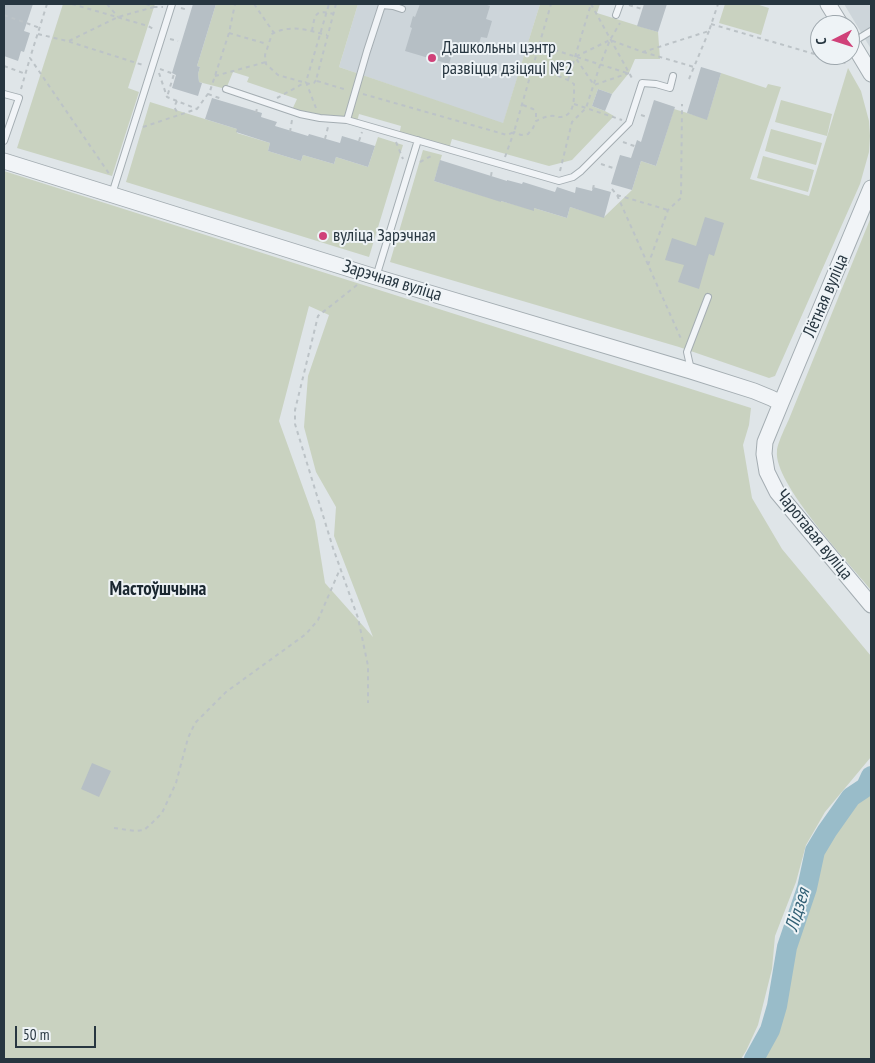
<!DOCTYPE html>
<meta charset="utf-8">
<style>
body{margin:0}
#map{position:relative;width:875px;height:1063px;overflow:hidden;background:#dfe5e8;font-family:"PT Sans Narrow",sans-serif}
canvas{display:block}
.frame{position:absolute;inset:0;border:5px solid #273640;pointer-events:none}
.north{position:absolute;left:810px;top:15px;width:50px;height:50px;box-sizing:border-box;background:#eef3f6;border:1px solid #9ea7ad;border-radius:50%;rotate:265deg;font-size:14px;font-weight:700;line-height:20px;text-align:center;color:#273640}
.north::after{content:'';display:block;margin:auto;width:18px;height:22px;background:#d04179;clip-path:polygon(50% 0,100% 100%,50% 72%,0 100%)}
.scale{position:absolute;left:15px;top:1026px;width:81px;height:22px;box-sizing:border-box;border:2px solid #273640;border-top:0;padding-left:6px;font-size:15px;line-height:18px;white-space:nowrap;color:#273640;-webkit-text-stroke:4px #eef3f6;paint-order:stroke}
</style>
<div id="map">
<canvas width="875" height="1063"></canvas>
<div class="frame"></div>
<div class="north">С</div>
<div class="scale">50 m</div>
</div>
<script>
const ctx = document.querySelector('canvas').getContext('2d');
ctx.lineJoin = 'round';
function paint(path, color) { ctx.fillStyle = color; ctx.fill(path, 'evenodd'); }
function trace(path, color, width, dash) { ctx.strokeStyle = color; ctx.lineWidth = width; ctx.lineCap = dash ? 'butt' : 'round'; ctx.setLineDash(dash || []); ctx.stroke(path); }
function drawText(font, color, halo, rows, align = 'center') {
  ctx.font = font + ' "PT Sans Narrow",sans-serif'; ctx.lineWidth = 4; ctx.setLineDash([]); ctx.textBaseline = 'middle'; ctx.strokeStyle = halo; ctx.fillStyle = color; for (const [text, x, y, turn = 0] of rows) {
    ctx.save(); ctx.translate(x, y); ctx.rotate((+turn || 0) * Math.PI / 180); ctx.textAlign = isNaN(turn) ? turn : align; if (halo) ctx.strokeText(text, 0, 0); ctx.fillText(text, 0, 0); ctx.restore();
  }
}
const built = new Path2D(`
 M358,4h182l-37,120 -164,-57z
 M844,4h27v45z`);
const green = new Path2D(`
 M63,4h92l-27,84 11,4 -27,84 -95,-28z
 M216,4h142l-19,63 164,56 37,-119h60l-3,9 61,19 2,27h-25l-6,14 -17,21 -14,-5 -6,17 13,5 9,5 -42,44 -23,6 -97,-27 -3,10 -50,-14 2,-9 -42,-12 -2,8 -66,-10 6,-13 -50,-17 2,-5 -16,-5 -7,17 -27,-7 -1,-8 2,-7 -3,-1z
 M725,4h31l13,4 -8,27 -42,-12z
 M848,68l13,23 8,30 1,15 -1,16 -9,32 -85,192 -6,2 -90,-31 -289,-85 33,-112 19,5 -8,26 66,20h1l33,9v-2l33,10 3,-11 34,10 28,-27 9,-29 15,5 18,-57 33,10 14,-46 45,15 2,-4 13,3 -31,92 59,17z
 M781,100l51,14 -5,22 -52,-14z
 M150,102l87,27v4l33,10 -2,8 33,10 2,-6 31,9 2,-7 32,10 10,-30 25,8 -34,112 -243,-75z
 M771,129l51,14 -6,22 -51,-14z
 M763,156l51,14 -6,22 -51,-14z
 M4,171l747,237 -2,17 -6,20 9,53 30,51 89,107v101l-46,55 -19,33 -10,37 -21,54 -3,33 -14,56 -12,26 -5,8h-737zM309,306l20,9 -21,61 -4,51 12,45 20,35 -2,29 39,101 -48,-54 -10,-62 -36,-100z
 M871,217v373c-21,-26 -98,-107 -94,-139 0,-7 9,-25 12,-32z
 M871,790v269h-107l2,-13 9,-22 24,-111 11,-21 10,-39 14,-25 21,-27 13,-10z`);
const river = new Path2D(`
 M754,1059l16,-29 7,-24 10,-59 20,-59 8,-37 12,-20 24,-34 15,-10 5,-11`);
const building = new Path2D(`
 M4,4h29l-9,27 6,2 -6,19 -3,-1 -3,10 -14,-5z
 M193,4h23l-19,62 3,1 -2,7 1,8 3,1 -4,13 -26,-8 4,-13 -4,-2z
 M420,4h64l6,2 -4,13 6,2 -5,17 -6,-1 -5,16 -10,-4 -1,3 -11,-4 -5,16 -44,-13 7,-23 -2,-1 3,-11 2,1z
 M644,4h23l-9,28 -21,-6z
 M701,67l20,6 -14,47 -20,-7z
 M598,89l14,5 -7,17 -13,-5z
 M212,98l50,15 -1,4 16,5 -2,4 33,10 1,-2 31,9 2,-7 33,10 -7,21 -32,-10 -2,7 -31,-9 -2,6 -33,-10 2,-8 -34,-11 1,-3 -32,-10z
 M654,100l21,7 -19,59 -15,-5 -9,29 -21,-6 9,-29 11,3 6,-18 4,2z
 M440,160l67,21v-1l15,4 1,-2 32,10 2,-5 18,6 1,-6 16,4 1,-4 18,5 -7,26 -34,-11 -3,11 -33,-10v3l-33,-10v1l-67,-21z
 M705,217l19,6 -10,33 -5,-2 -10,35 -21,-7 6,-17 -19,-5 7,-22 24,8z
 M92,763l19,8 -12,26 -18,-8z`);
const path = new Path2D(`
 M47,4l-17,54 80,117
 M72,4l76,22 7,4
 M107,4l11,13
 M146,4l8,3h9
 M254,4l20,29
 M336,4l-20,76 1,1 30,9
 M591,4l42,76
 M629,5l13,4
 M181,8l7,2
 M4,15l36,13
 M711,24l138,40
 M312,31c3,-17 3,-22 21,-17
 M229,33l38,11
 M38,34l29,7 76,24
 M170,39l8,2
 M69,41l49,-24 36,-10 -1,-3
 M539,45l88,28
 M643,52l51,15
 M4,66l22,8
 M160,69l14,5 -7,23
 M159,73l8,24 30,12
 M629,73l-35,12 -19,-28 35,-17 33,12 66,-21 9,-27
 M215,76l51,-14
 M689,79l20,-48
 M316,80l-2,3 -4,1 -32,-9 -12,-11 -1,-9 7,-21c17,-10 36,-4 55,1
 M568,80l23,-76
 M21,89l9,-31
 M208,94l14,5
 M363,94l144,41 7,-3 37,-128
 M277,98l29,-16
 M177,101l-3,6 5,8
 M574,104l48,16
 M523,105l10,4 3,3v9
 M316,108l-10,-26 23,-78
 M256,113l1,-5
 M641,115l6,2
 M143,127l54,-18 13,-18 19,-58 6,-29
 M290,132l2,-12
 M325,139l3,-12
 M359,141l3,-9
 M396,142l7,17
 M623,142l14,5
 M505,157l9,-25 7,3 7,-1 5,-6 3,-7c6,-3 13,-6 19,-5 2,0 3,1 4,1 17,0 15,-21 15,-33 -12,-9 -28,-11 -42,-15
 M420,162l13,-7
 M601,164l15,5
 M560,171l12,-49 14,-14 14,-43 10,-25 10,-17
 M491,176l1,-6
 M593,189l1,-5
 M612,189l5,6 65,146
 M617,195l51,15
 M648,265l20,-55 13,-12 1,-94
 M357,285l-39,31 -23,94v14l38,124 25,70 10,48v37
 M114,828l21,3 9,-1 6,-5 12,-12 14,-30 12,-45 7,-15 31,-31 80,-58 12,-14 22,-51`);
const service = new Path2D(`
 M616,15l4,-11
 M853,42l18,-11
 M226,89l74,25 20,4 27,2 212,61 14,-4 8,-6 48,-48 13,-40 14,1 14,4 3,-12
 M4,94l15,4 -15,43
 M347,120l20,-69 15,-46 11,1 9,3
 M112,194l60,-190
 M376,277l42,-137
 M691,370l-4,-18 21,-55`);
const tertiary = new Path2D(`
 M828,4l13,21
 M850,39l21,35
 M4,161l365,114 322,96 63,20 17,7 10,5
 M871,188l-90,215 -16,39 -1,12 3,18 10,20 94,113`);
const markers = [
 [432,58,5,"#d04179"],
 [323,236,5,"#d04179"]
];
const poiNames = [
 ["Дашкольны цэнтр",442,48],
 ["развіцця дзіцяці №2",442,69],
 ["вуліца Зарэчная",333,236]
];
const streetNames = [
 ["Зарэчная вуліца",392,281,17],
 ["Лётная вуліца",826,296,-67],
 ["Чаротавая вуліца",814,535,51]
];
const neighbourhoodNames = [
 ["Мастоўшчына",158,590]
];
const waterNames = [
 ["Лідзея",798,910,-73]
];
paint(built, '#cdd5da');
paint(green, '#c9d2c0');
trace(river, '#99bcc9', 20);
paint(building, '#b6bfc5');
trace(service, '#a4adb2', 8);
trace(tertiary, '#a4adb2', 17);
trace(path, '#bcc3c7', 2, [4, 4]);
trace(service, '#f1f4f7', 6);
trace(tertiary, '#f1f4f7', 15);
for (const [x, y, r, color] of markers) { const dot = new Path2D(); dot.arc(x, y, r, 0, 2 * Math.PI); ctx.fillStyle = color; ctx.fill(dot); trace(dot, '#eef3f6', 2); }
drawText('18px', '#273640', '#eef3f6', poiNames, 'left');
drawText('18px', '#273640', '#eef3f6', streetNames);
drawText('bold 19px', '#1a2730', '#eef3f6', neighbourhoodNames);
drawText('italic 19px', '#315f74', '#eef3f6', waterNames);
</script>
